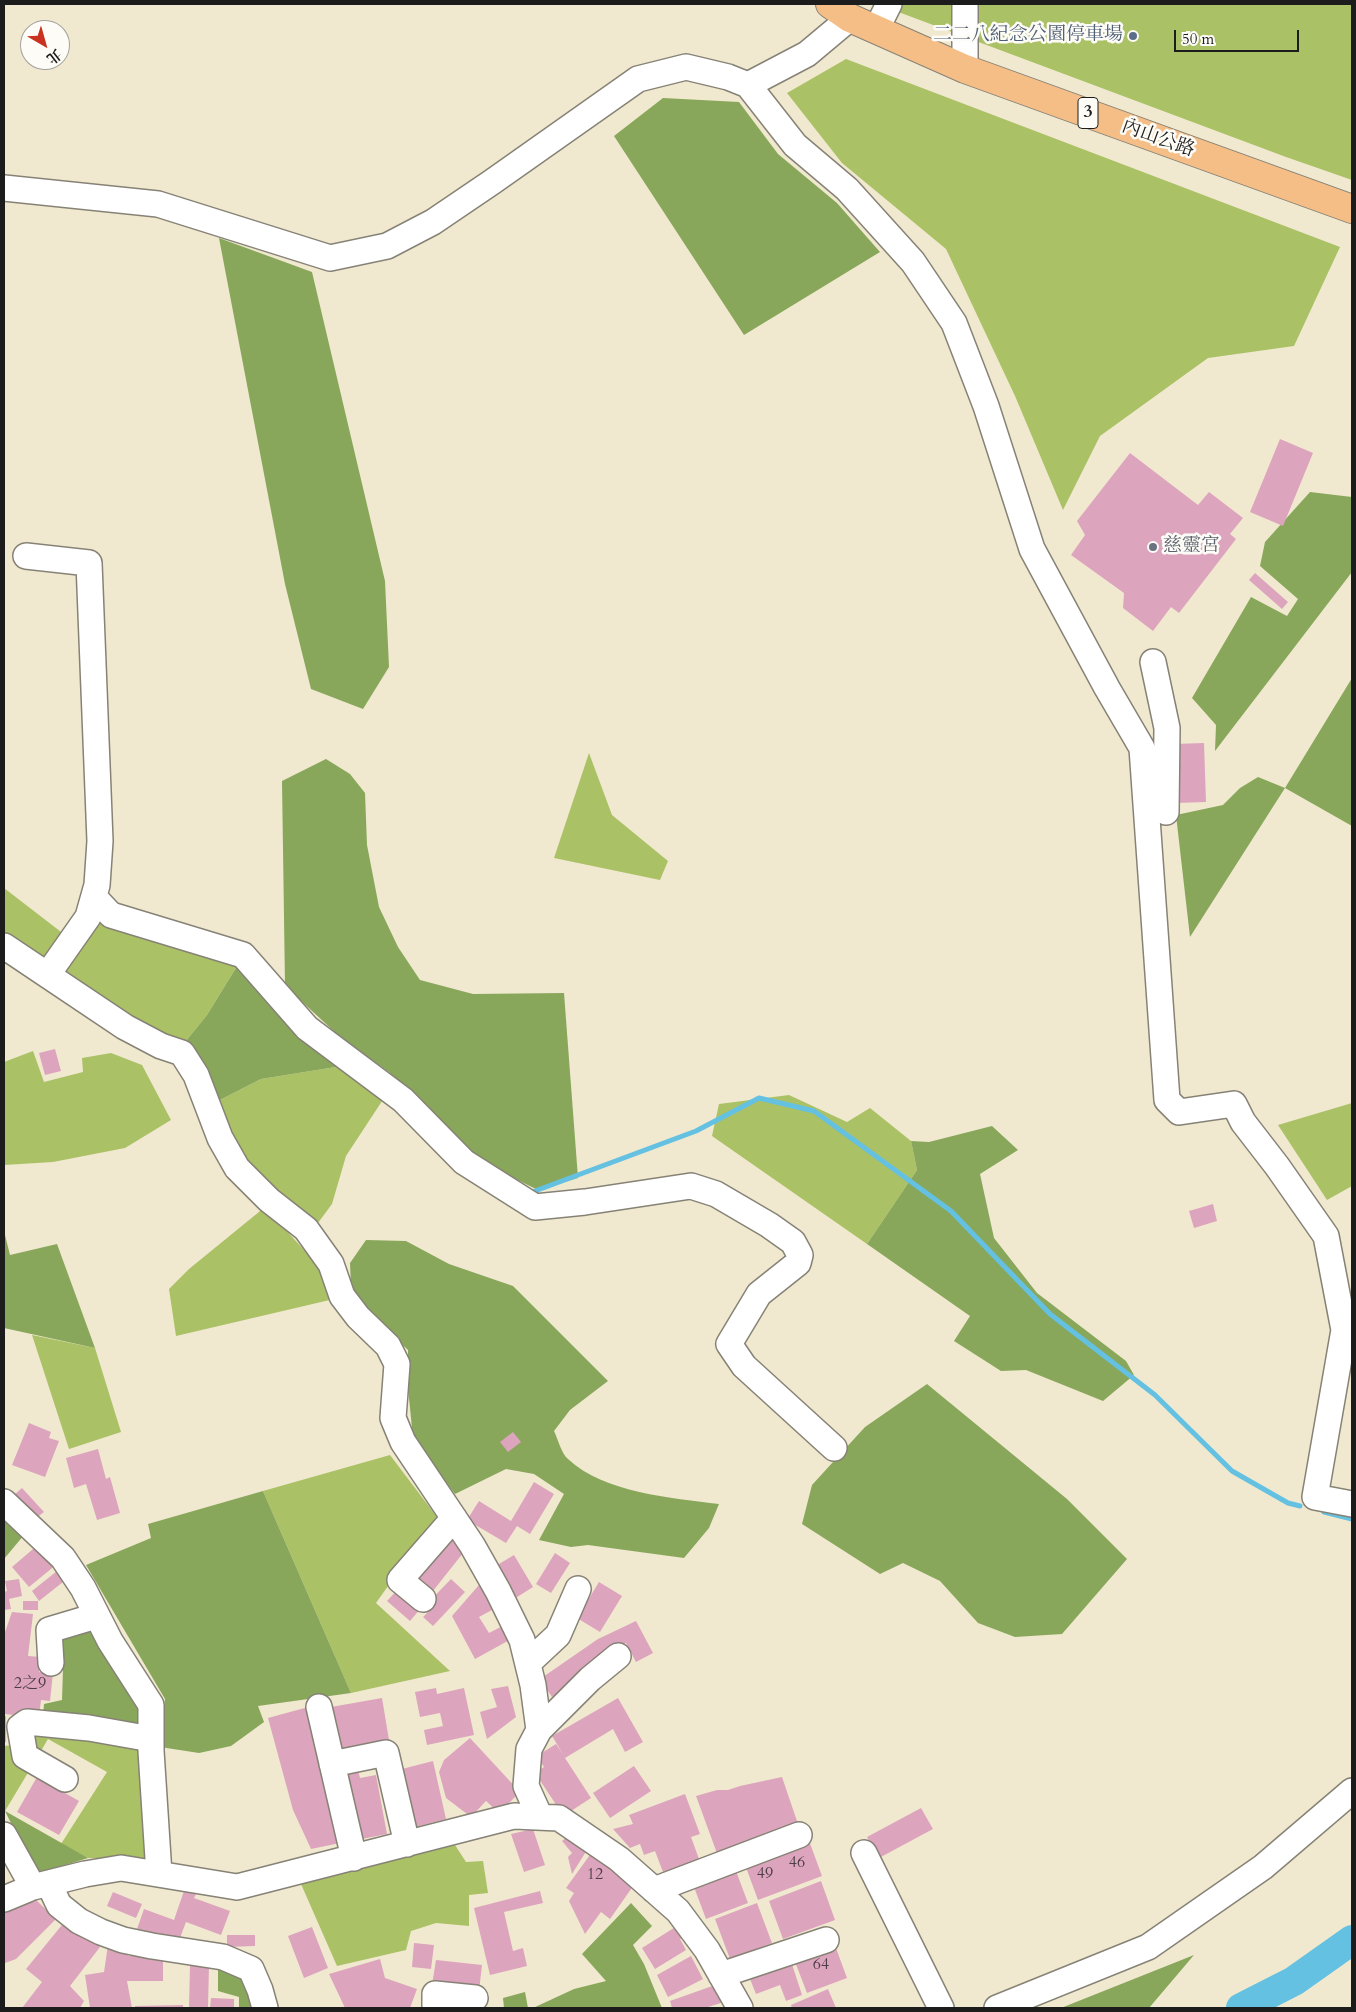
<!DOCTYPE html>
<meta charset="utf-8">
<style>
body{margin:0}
#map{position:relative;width:1356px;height:2012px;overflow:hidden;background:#f0e9cf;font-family:Cardo,"Noto Serif TC",serif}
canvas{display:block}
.frame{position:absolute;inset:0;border:5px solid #1c1c1c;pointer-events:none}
.north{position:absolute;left:20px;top:20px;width:50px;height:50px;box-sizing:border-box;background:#fdfcf7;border:1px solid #a3a29f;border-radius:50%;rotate:142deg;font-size:14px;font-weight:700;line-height:20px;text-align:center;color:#1c1c1c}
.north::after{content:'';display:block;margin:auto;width:18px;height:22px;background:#c8321e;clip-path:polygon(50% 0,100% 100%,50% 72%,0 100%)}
.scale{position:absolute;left:1174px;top:30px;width:125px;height:22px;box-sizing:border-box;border:2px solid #1c1c1c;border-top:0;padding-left:6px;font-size:15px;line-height:18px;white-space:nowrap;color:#1c1c1c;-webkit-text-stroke:4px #fdfcf7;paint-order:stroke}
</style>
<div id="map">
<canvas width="1356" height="2012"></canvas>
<div class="frame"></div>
<div class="north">北</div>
<div class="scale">50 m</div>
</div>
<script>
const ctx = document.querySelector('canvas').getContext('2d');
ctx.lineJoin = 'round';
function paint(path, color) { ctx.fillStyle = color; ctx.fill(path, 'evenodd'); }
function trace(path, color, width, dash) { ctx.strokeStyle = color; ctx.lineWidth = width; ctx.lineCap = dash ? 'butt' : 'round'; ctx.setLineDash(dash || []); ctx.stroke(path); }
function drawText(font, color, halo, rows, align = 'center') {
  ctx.font = font + ' Cardo,"Noto Serif TC",serif'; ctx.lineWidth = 5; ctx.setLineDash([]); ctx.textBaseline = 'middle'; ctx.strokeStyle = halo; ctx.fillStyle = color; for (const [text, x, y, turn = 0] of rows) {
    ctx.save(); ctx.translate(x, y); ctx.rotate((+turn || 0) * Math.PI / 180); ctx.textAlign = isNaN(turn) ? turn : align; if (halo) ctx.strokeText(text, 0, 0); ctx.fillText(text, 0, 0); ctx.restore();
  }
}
const green = new Path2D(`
 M888,4h464v176l-66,-23 -401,-150z
 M846,59l494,188 -46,99 -86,12 -108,78 -37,74 -48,-114 -69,-147 -104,-86 -55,-70z
 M589,753l23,62 56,46 -8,19 -106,-22z
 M4,888l61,47 -22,23 -39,-24z
 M98,918l141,45 -32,52 -21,26 -38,-13 -89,-57z
 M33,1051l11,31 39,-10 -1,-14 29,-5 31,12 29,55 -46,28 -72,14 -49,3v-103z
 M342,1066l44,29 -40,61 -14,48 -17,23 -73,-73 -24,-53 43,-22z
 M789,1095l58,27 23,-14 41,33 6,29 -50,74 -155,-108 7,-32z
 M1352,1103v83l-25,14 -49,-75z
 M265,1207l48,53 21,39 -158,37 -7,-47 20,-20z
 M32,1335l63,13 26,84 -52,17z
 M390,1455l47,62 -61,86 74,68 -99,22 -88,-202z
 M30,1733l104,11 8,7 11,109 -65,-2 -27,-14 46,-72 -59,-33 -10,17z
 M12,1745l17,26 -24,40 -1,-65z
 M455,1845l11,17 17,-1 5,32 -19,2v31l-33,-3 -25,8 -5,19 -69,16 -36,-82 97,-26z`);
const forest = new Path2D(`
 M663,98l76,4 39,52 59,49 43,49 -136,83 -130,-199z
 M219,238l93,34 73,309 4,86 -26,42 -52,-20 -26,-105z
 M1310,492l42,5v75l-137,179 1,-26 -24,-27 59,-101 36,19 11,-17 -38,-33 5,-24z
 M1352,678v148l-67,-38 -95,149 -14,-122 47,-10 17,-17 18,-11 27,11z
 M326,759l24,15 15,19 2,52 12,62 19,40 22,33 53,14 91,-1 14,185 -40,12 -61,-30 -41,-44 -47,-44 -51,-37 -53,-49 -3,-205z
 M239,963l103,103 -81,13 -43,22 -32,-60 21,-26z
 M992,1126l26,24 -38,24 14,64 43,55 89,68 8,14 -31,26 -77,-31 -25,1 -47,-30 16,-25 -103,-72 50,-74 -6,-29 18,1z
 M4,1231l6,24 47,-11 38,104 -91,-20z
 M366,1240l40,1 43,23 64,22 95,95 -38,29 -16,21c4,8 7,22 14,28 36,34 104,39 151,45l-10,24 -25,30 -96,-13 -17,2 -32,-7 25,-46 -30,-20 -28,-5 -51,25 -42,-56 -5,-50v-38l-26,-24 -31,-39 -1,-24z
 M927,1384l140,115 60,60 -65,75 -47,3 -37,-14 -38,-42 -37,-18 -23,11 -78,-50 10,-39 53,-58z
 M263,1491l88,202 -93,13 6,16 -33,24 -32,7 -39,-6 5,-48 -79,-134 65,-27 -3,-14z
 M4,1516l20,19 -20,24z
 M92,1624l55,81 -3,22 -101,-10 1,-13 18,-4 1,-31 -2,-37z
 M5,1811l83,47 -52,16z
 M631,1903l21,23 -19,19 11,19 18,44h-129l41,-19 32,-8 -24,-27z
 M1194,1955l-45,53h-88z
 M218,1965l27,10 10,33h-16v-11l-21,-6z
 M525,1992l3,16h-24l-1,-10z`);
const stream = new Path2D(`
 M535,1191l161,-60 63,-33 55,13 137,100 99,103 105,81 77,76 56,32 12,3
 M1324,1512l28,7`);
const river = new Path2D(`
 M1241,2008l53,-27 58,-41`);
const building = new Path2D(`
 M1280,439l33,14 -30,73 -33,-14z
 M1130,453l68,52 11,-13 34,26 -13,16 6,5 -57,74 -8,-6 -18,24 -30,-23 1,-15 -53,-38 14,-20 -8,-14z
 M1255,573l33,29 -6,7 -33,-29z
 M1204,743l2,59 -30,1 -2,-59z
 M55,1049l6,22 -16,4 -6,-22z
 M1213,1204l4,17 -23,7 -5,-17z
 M29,1423l22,9 -2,6 10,3 -14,36 -33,-12z
 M513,1432l8,10 -13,10 -8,-10z
 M98,1449l8,30 4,-2 10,36 -23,7 -11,-36 -12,4 -8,-30z
 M534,1482l20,12 -24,40 -13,-8 -11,17 -39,-23 12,-19 32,20z
 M22,1488l22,24 -8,6 -22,-23z
 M448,1533l19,15 -38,48 -19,-15z
 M40,1543l17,21 -28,23 -17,-20z
 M555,1553l15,10 -19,30 -15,-9z
 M514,1555l19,32 -19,12 -20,-32z
 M62,1567l10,27 -9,-12 -24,19 -7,-10z
 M485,1578l13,23 -8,5 2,4 -13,7 10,16 19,-10 7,14 -40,22 -23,-43z
 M19,1579l3,17 -13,3 2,10 -7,1v-18l3,-1 -2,-10z
 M451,1579l14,13 -32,34 -10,-9 6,-6 -5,-4z
 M599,1582l23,14 -22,36 -23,-14z
 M399,1588l22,20 -11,13 -23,-20z
 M23,1601h15v9h-15z
 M12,1612l21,2 -5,42 13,1 -2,15 14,1 -3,28 -9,-1 -2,17 -35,-3v-79z
 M636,1621l17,32 -17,9 -10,-19 -21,9 3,7 -56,38 -12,-18 58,-40z
 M508,1686l8,31 -29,22 -7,-27 17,-5 -6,-18z
 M436,1688l1,6 27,-6 10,47 -47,10 -3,-15 19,-4 -3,-13 -20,4 -5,-25z
 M382,1698l8,48 -51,9 -8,-48z
 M618,1698l25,44 -18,10 -12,-23 -48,29 26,40 -23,15 -9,-4 -24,-36 9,-6 -7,-11 19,-12 7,10 -11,-18z
 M312,1706l33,136 -34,7 -18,-39 -25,-92z
 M4,1716h2v26h-2z
 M470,1738l50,54 -21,21 -13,-12 -15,16 -25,-19 -7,-26 5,-12z
 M433,1761l13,58 -31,8 -13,-58z
 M357,1766l3,12 16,-3 11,59 -30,6 -13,-72z
 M634,1766l17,25 -41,27 -17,-25z
 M37,1777l42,24 -20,34 -42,-23z
 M782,1777l17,50 -81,29 -22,-60 21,-6h11l12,-4z
 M685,1794l15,40 -9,3 8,22 -36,13 -8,-21 -11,4 -4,-11 -10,4 -17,-19 20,-5 -4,-9z
 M921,1808l12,21 -54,29 -12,-21z
 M533,1829l12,36 -21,7 -13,-38z
 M568,1836l11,12 5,-4 3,6 -15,24 -4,-17 4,-4 -10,-12z
 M808,1838l14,38 -64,24 -14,-38z
 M592,1852l44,30 -26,37 -9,-7 -16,22 -16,-33 5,-8 -8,-5z
 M733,1863l15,40 -42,16 -15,-40z
 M821,1881l14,39 -52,19 -14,-38z
 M185,1888l12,4 -3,6 36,13 -9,24 -35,-13 -9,24 -41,-14 8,-23 30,11z
 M540,1891l3,12 -39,9 9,39 10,-3 4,18 -37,9 -16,-67z
 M113,1892l29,12 -6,14 -29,-12z
 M37,1901l19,18 -40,40 -11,4 -1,-55z
 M757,1903l15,40 -42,16 -15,-40z
 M66,1920l34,27 -30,39 14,15 -4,7h-58l20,-26 -16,-13z
 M677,1926l6,11 -3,2 6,11 -31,19 -13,-21z
 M312,1927l16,41 -24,10 -16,-42z
 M227,1935h28v11l-28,1z
 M833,1940l14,38 -40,15 -15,-39z
 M414,1943l20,2 -3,24 -19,-2z
 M108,1945l21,4 -1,7h35v25h-36l5,27h-42l-5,-33 19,-3z
 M691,1956l12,23 -35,18 -11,-22z
 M790,1958l12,37 -16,6 -6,-16 -24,9 -8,-20z
 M380,1959l5,19 32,11 -7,19h-65l-16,-34z
 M436,1960l46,5 -3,26 -47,-6z
 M190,1965l19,1 -1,42h-19z
 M718,1984l9,17 -22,7h-33l-2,-7z
 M828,1989l8,19h-44l-1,-3z
 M211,1998l23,1v9h-24z
 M183,2005v3h-48v-2z`);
const minor = new Path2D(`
 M965,4v65
 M877,28l12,-24
 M748,85l47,60 52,44 66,73 41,61 32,83 46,143 75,139 35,60 25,352 12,12 55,-8 9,18 34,44 49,70 18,94 -29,167 37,7
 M4,188l154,16 172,54 57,-12 46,-24 59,-40 146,-103 48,-12 42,10 20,8 59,-31 43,-36
 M26,556l63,7 11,278 -3,44 -9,32 -40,57
 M1153,662l14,66 -1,84
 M95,898l16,17 132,40 64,73 96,72 61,62 71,45 50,-5 106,-16 25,8 53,31 24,17 7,13 -2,8 -39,31 -30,50 15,22 90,82
 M4,946l121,81 36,19 21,7 14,22 24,63 17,30 32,32 37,29 25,35 11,32 16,21 30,29 9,18 -4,54 10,24 69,103 26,46 24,49 11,45 6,45 -10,19 -3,37 14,31
 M4,1502l59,56 20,30 27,53 41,64v46l8,123
 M423,1599l-23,-19 54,-62
 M51,1663l-2,-33 47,-14
 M528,1663l30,-28 20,-46
 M319,1707l35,151
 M539,1730l51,-51 28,-23
 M332,1764l54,-11 21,91
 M65,1779l-40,-23 -5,-29 7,-5 62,6 62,11
 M4,1835l29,52
 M864,1853l77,155
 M49,1884l10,21 20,16 22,11 22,8 29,6 71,11 28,12 9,21 5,18
 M654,1890l145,-55
 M4,1899l29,-12 52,-13 36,-6 116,19 277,-71 45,2 60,41 59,52 29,39 33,58
 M721,1975l105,-35
 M435,2008v-14l40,4
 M997,2008l151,-61 115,-80 89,-76`);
const major = new Path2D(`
 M830,4l20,14 115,51 387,140`);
const markers = [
 [1133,36,5,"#5c6f8a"],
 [1153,547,5,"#6b7280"]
];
const numberNames = [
 ["2之9",30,1684],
 ["46",797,1863],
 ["49",765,1874],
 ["12",595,1875],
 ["64",821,1965]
];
const shields = [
 [1088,113,20]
];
const shieldNames = [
 ["3",1088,113]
];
const serviceNames = [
 ["二二八紀念公園停車場",1123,36]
];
const streetNames = [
 ["內山公路",1158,139,20]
];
const worshipNames = [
 ["慈靈宮",1163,547]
];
paint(green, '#abc166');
paint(forest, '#88a75b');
trace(stream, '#64c1e2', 5);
trace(river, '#64c1e2', 30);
paint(building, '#dda4be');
trace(minor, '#868276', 28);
trace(major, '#868276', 30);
trace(minor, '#fff', 25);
trace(major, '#f6be87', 28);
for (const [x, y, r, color] of markers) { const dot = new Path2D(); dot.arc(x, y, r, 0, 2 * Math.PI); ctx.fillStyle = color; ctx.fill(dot); trace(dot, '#fdfcf7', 2); }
drawText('16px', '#4c3e44', null, numberNames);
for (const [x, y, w] of shields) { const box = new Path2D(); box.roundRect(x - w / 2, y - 15.5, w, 31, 4); ctx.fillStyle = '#fdfcf7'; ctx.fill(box); trace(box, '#1c1c1c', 1); }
drawText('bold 18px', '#1c1c1c', null, shieldNames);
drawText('19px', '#4e5e75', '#fdfcf7', serviceNames, 'right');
drawText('19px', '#1c1c1c', '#fdfcf7', streetNames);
drawText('19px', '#5b616d', '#fdfcf7', worshipNames, 'left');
</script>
